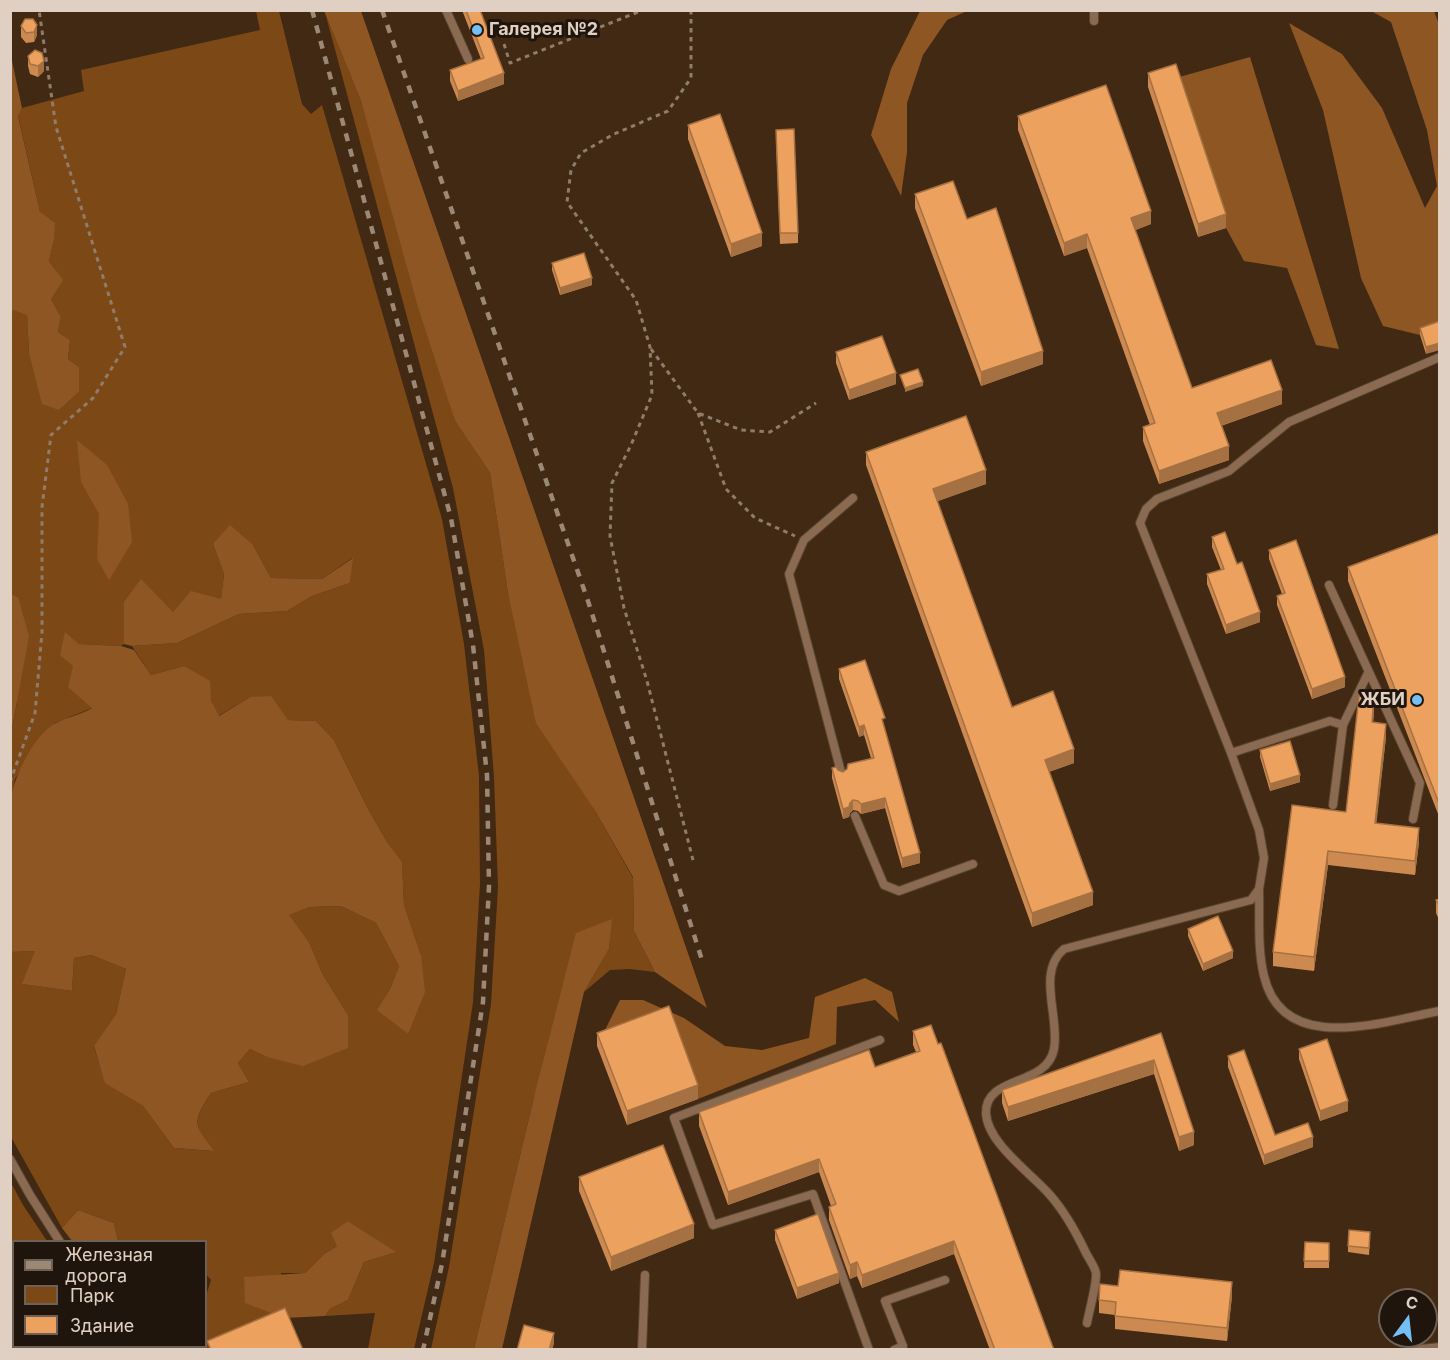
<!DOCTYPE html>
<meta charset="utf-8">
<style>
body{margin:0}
#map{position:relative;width:1450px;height:1360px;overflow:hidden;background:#412914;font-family:Inter,sans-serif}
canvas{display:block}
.frame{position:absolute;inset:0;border:12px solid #e0d0c3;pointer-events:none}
.legend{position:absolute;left:12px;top:1240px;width:195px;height:108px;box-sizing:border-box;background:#20150c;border:2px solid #6d6055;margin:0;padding:8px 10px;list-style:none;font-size:18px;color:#e0d0c3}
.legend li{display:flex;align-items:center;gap:12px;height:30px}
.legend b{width:30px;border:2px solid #6d6055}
.north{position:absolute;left:1378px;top:1288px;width:60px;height:60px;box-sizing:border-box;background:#20150c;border:2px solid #6d6055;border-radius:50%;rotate:15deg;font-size:16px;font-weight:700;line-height:24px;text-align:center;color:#e0d0c3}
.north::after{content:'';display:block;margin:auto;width:21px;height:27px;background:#74c0f6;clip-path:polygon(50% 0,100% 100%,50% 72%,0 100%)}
</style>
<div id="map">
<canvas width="1450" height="1360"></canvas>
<div class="frame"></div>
<ul class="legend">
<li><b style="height:8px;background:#9b8877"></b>Железная дорога</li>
<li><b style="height:16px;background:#7c4916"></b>Парк</li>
<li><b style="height:16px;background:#eda15e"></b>Здание</li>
</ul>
<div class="north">С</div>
</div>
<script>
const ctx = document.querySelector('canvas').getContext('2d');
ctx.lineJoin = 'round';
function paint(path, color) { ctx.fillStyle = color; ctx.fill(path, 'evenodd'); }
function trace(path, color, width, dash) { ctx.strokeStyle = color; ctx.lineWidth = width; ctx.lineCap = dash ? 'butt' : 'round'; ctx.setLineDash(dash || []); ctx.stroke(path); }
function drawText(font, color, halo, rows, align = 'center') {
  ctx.font = font + ' Inter,sans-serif'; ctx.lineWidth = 6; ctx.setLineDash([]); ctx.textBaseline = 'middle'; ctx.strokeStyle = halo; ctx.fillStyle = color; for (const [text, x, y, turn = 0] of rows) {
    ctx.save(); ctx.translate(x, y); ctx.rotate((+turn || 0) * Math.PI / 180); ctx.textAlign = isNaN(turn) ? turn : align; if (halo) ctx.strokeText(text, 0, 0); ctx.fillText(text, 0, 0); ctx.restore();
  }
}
const green = new Path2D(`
 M256,11h23l23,93 9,10 11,-9 120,414 22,125 15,132 1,108 -7,118 -39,261 -20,86h-46l7,-36 -50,3 5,-7 18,-9 16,-38 31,-10 -47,-31 -11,25 -13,8 -19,19h-24l4,45 -73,31h-74l-2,-2 70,-1v-50l5,-16 -5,-6v-32l-88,-1 -4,-18 -36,-13 -16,18 -51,-91v-185l25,-1 -13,33 49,7 2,-33 17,-3 35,14 -10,45 -22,33 12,36 37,23 31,42 39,3c-20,-28 -20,-29 -2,-58l38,-11 -11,-19 12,-14 17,8 81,-42 -25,-40 -14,-33 -21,-27 22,-8 31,-1 35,17 23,43 -9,23 -12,21 30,24 13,-79 -17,-50 -2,-42 -15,-21 -20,-35 -33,-67 -18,-19 -28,-1 -38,-23 -32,19 -7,-16 -27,-34 -33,9 -19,-29 45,-3 62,-29 48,-3 25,-15 38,-13 2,-25 -30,21 -51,-1 -18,-33 -40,-1 11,30 -3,25 -48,13 -49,-10v42l-3,2 -42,-2 -14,-11 8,33 19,42 -37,15 -40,56 -4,20v-65l6,-32 1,-105 -8,-3v-274l3,-10 14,4 2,39 30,57 20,-18v-25l-11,-8 2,-19 -12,-8 3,-15 -10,-18 -2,-37 5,-22 -14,-28 -22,-97 4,-7 62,-17 -3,-21 179,-40z
 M326,16l35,85 94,320 35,52 18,120 86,216 39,69 1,53 21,41 -25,-3 -20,1 -26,22 25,-43 2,-29 -77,177 -60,252h-43l18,-82 42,-263 7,-117 -4,-110 -10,-127 -31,-162z
 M10,1181l13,24 24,36 -33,1v104h97l2,3h-102z`);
const forest = new Path2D(`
 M324,11h37l346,997 -52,-36 -21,-41 -1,-54 -39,-68 -58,-86 -28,-130 -18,-120 -35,-52 -37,-114 -57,-206z
 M920,11h47l-20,9 -24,35 -16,48v49l-6,44 -30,-61 20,-66z
 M1371,11h63l6,16 -1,301 -19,7 -37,-9 -22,-48 -38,-168 -34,-87 53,31 40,54 43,100 12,-22 -10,-56 -36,-108z
 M11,56l11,52 -4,8 22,96 15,11 -1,17 -5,22 14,18 -12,19 10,18 -3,15 12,8 -2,19 11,8v25l-20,18 -17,-6 -13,-51 -2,-38 -14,-5 -2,10z
 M1250,57l89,292 -23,-4 -29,-77 -43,-7 -18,-33 -50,-150z
 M77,440l30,25 21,39 4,38 -23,38 -12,-21 2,-45 -18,-32z
 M230,525l23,20 18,33 51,1 31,-21 -3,25 -38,13 -25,15 -48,3 -62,29 -45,3 -8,-2v-42l17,-23 32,33 18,-21 30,8 3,-25 -11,-30z
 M11,594l7,3 11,39 -18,98z
 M65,632l14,12 42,2 13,4 17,25 33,-9 26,15 1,19 8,16 31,-19 21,-1 17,24 28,1 18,19 33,67 20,35 15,20 2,43 17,50 4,37 -17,42 -31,-24 13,-21 9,-23 -23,-43 -35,-17 -31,1 -21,8 20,27 14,33 25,40v33l-45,18 -36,-9 -17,-8 -12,14 11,19 -38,11c-19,30 -18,30 3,58l-40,-3 -31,-42 -38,-23 -11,-37 22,-32 10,-45 -35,-14 -17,3 -2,33 -50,-7 13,-33 -24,1 -1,-153c6,-24 23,-64 46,-76 11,-6 24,-8 36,-15l-24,-21 5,-21 -13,-11z
 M612,919l-3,30 -25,43 -82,357h-28l60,-252 42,-164z
 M865,978l27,14 7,30 -24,-22 -38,7 -1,37 -138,55 -101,-53 23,-46h23l41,18 41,28 37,4 47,-12 6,-41z
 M78,1210l36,13 4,18h-46l-10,-13z
 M348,1221l48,31 -32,10 -16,38 -18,9 -5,7 -40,2 -40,-15 -1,-26 61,-4 19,-19 13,-8 -6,-13z`);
const path = new Path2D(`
 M691,10v68l-23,33 -54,23 -33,19 -10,17 -4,32 69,98 14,47 2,48 -21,50 -19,38 -2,53 14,72 23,73 47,183
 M504,44l6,19 133,-53
 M651,349l47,64 43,17 29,2 46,-29
 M698,413l28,76 29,29 40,18
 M10,782l25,-69 7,-81v-125l9,-72 42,-37 32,-51 -69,-220 -17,-117`);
const service = new Path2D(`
 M446,10l22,49
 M1094,10v11
 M1329,585l91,198 -7,36
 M1343,725l25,-52
 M1231,753l99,-32 13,4 -10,80
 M842,776l-53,-202 15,-34 49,-42
 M855,816l29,69 15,6 74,-27
 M1259,889c1,28 -2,59 5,87 19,81 120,45 176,35
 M10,1159l20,36 30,47
 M1087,1323c2,-12 10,-39 9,-50 -1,-6 -7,-14 -10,-20 -10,-21 -21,-41 -36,-58 -18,-21 -63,-52 -64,-82 -1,-38 61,-26 68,-64 6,-32 -18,-77 10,-100l187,-49 8,-11 5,-31 -5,-28 -28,-77 -91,-230 6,-14 11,-10 72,-28 60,-49 151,-65
 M128,1346l2,4
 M642,1350l3,-75
 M869,1350l-56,-156 -100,31 -39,-107 206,-78
 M894,1350l9,-4 -18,-45 60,-21
 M1412,1350l28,-3`);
const rail = new Path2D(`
 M312,10l139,508 22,127 14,130 2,111 -6,116 -41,262 -19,86
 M382,10l206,591 114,359
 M10,1315l4,6
 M26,1346l2,4`);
const wall = new Path2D(`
 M462,10h18l24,74 -46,17 -8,-20v-11l31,-11z
 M37,25v10l-3,7 -8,1 -5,-6v-11z
 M28,56l16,15 -6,6 -8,-3 -2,-8z
 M1148,73l78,155 -28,9 -50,-150z
 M1018,116l133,108 -16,6 57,158 90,16 -61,22 8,34 -70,24 -16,-43v-14l7,-2 -63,-177 -23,8 -46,-126z
 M688,125l74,121 -31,11 -43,-118z
 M776,140l22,93v10l-18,1z
 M915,194l52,25 76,145 -62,22 -66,-178z
 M552,263l40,22 -32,10 -8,-25z
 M1440,321l-14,33 -6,-19v-7z
 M836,352l60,32 -47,16 -13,-37z
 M866,452l120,32 -49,17 75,206 62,56 -25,9 44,133 -61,22 -166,-462z
 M1440,533v286l-92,-238v-14z
 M1212,537l25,27 23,58 -34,12 -19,-50v-10l14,-4 -9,-23z
 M1269,550l76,137 -33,12 -35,-94v-9l5,-2 -13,-35z
 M839,669l45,60 36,134 -18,5 -17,-60 -24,6 -3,-3 -5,-1 -3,3 -1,4 -6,2 -11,-41v-10l11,4 28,-14 -7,-23 -5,2 -20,-58z
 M1374,712l-1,10 13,15 -10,86 43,19 -4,33 -87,-10 -14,106 -41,-5v-14l73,-140z
 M1260,750l40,32 -30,9 -10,-34z
 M1440,899v23l-4,-9v-13z
 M1188,929l45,29 -30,13 -15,-35z
 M913,1031l141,319h-64l-36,-96 -92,34 -5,-12 -7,3 -21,-59v-13l2,-1 -12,-34 -91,33 -29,-79v-14l176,-45 41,-15 -3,-7z
 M597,1033l101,66 -71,26 -30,-79z
 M1161,1033l33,112 -15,6 -25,-77 -146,47 -6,-18v-13z
 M1299,1049l49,62 -28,10 -21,-62z
 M1228,1056l47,79 38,12 -49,18 -36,-98z
 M579,1177l115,61 -83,33 -32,-80z
 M775,1230l64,53 -42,16 -22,-59z
 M1370,1239l-1,16 -21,-3v-6z
 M1305,1242l24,1v25h-25z
 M1232,1296l-5,45 -112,-12v-14l-16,-2v-13z`);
const shadedWall = new Path2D(`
 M37,25v10l-3,7v-10z
 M44,61v10l-6,6v-11z
 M504,73v11l-46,17v-10z
 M1151,211v13l-20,8v-14z
 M1226,214v14l-28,9v-13z
 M762,233v13l-31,11v-13z
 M1087,234v14l-23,8v-13z
 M592,278v7l-32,10v-7z
 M1440,343v7l-14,4v-7z
 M1043,351v13l-62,22v-14z
 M896,373v11l-47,16v-10z
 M923,382v4l-18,6v-4z
 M1282,390v14l-65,23v-14z
 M1229,446v14l-70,24v-13z
 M986,470v14l-53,19v-14z
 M1260,612v10l-34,12v-9z
 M1345,677v10l-33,12v-10z
 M1374,698v14l-2,23v-13z
 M1386,724v13l-11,100v-14z
 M864,725v10l-5,2v-10z
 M1074,749v14l-29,10v-13z
 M1300,775v7l-30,9v-7z
 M885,798v10l-24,6v-10z
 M853,800v10l-3,3 -1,4 -6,2v-10z
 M1419,828v14l-4,33v-14z
 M1328,851v14l-14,106v-14z
 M920,853v10l-18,5v-10z
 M1093,892v13l-61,22v-14z
 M1233,951v7l-30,13v-7z
 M1154,1060v14l-146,47v-14z
 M698,1085v14l-71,26v-14z
 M1348,1101v10l-28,10v-10z
 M1194,1132v13l-15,6v-14z
 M1313,1137v10l-49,18v-10z
 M819,1159v13l-91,33v-13z
 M694,1224v14l-83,33v-14z
 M954,1241v13l-92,34v-13z
 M857,1262v14l-7,3v-14z
 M839,1273v10l-42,16v-11z
 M1232,1282v14l-5,45v-13z
 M554,1333v11l-2,6h-3z`);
const building = new Path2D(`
 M466,10h14l24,63 -46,18 -8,-21 34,-12z
 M25,19h8l4,6 -3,7 -8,1 -5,-7z
 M35,50l7,3 2,8 -6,5 -8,-2 -2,-8z
 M1176,64l50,150 -28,10 -50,-151z
 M1106,85l45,126 -20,7 61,170 79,-28 11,30 -65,23 12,33 -70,25 -16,-44 12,-4 -68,-189 -23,9 -46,-127z
 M720,114l42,119 -31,11 -43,-119z
 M794,129l4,104h-18l-4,-103z
 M953,181l14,38 29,-11 47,143 -62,21 -66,-178z
 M584,253l8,25 -32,10 -8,-25z
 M1440,321v22l-14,4 -6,-19z
 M882,336l14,37 -47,17 -13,-38z
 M918,369l5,13 -18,6 -5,-13z
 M966,416l20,54 -53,19 79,218 41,-16 21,58 -29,11 48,132 -61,21 -166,-461z
 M1225,532l12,32 5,-2 18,50 -34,13 -19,-51 17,-5 -12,-32z
 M1440,533v273l-92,-239z
 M1296,540l49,137 -33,12 -35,-93 8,-3 -16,-43z
 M865,660l20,58 -3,1 38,134 -18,5 -17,-60 -24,6 -3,-3 -5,-1 -3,3 -1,4 -6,2 -11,-41 4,-1 2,3 5,2 4,-3 1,-5 26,-6 -10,-33 -5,2 -20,-58z
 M1359,696l15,2 -2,24 14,2 -11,99 44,5 -4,33 -87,-10 -14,106 -41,-5 19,-147 54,7z
 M1290,741l10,34 -30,9 -10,-34z
 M1440,899v9l-4,-8z
 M1218,916l15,35 -30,13 -15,-35z
 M669,1006l29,79 -71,26 -30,-78z
 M931,1025l7,19 3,-1 113,307h-59l-41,-109 -92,34 -5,-13 -7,3 -21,-58 7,-3 -17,-45 -91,33 -29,-80 170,-62 6,17 45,-16 -7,-20z
 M1161,1033l33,99 -15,5 -25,-77 -146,47 -6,-17z
 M1327,1039l21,62 -28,10 -21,-62z
 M1244,1050l31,85 33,-12 5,14 -49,18 -36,-99z
 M663,1145l31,79 -83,33 -32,-80z
 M818,1214l21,59 -42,15 -22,-58z
 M1349,1230l21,2 -1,16 -21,-2z
 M1305,1242l24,1v18h-25z
 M1120,1270l112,12 -5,46 -112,-12 1,-14 -17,-2 1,-16 18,2z
 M285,1308l18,42h-92l-4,-9z
 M524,1325l30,8 -5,17h-32z`);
const markers = [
 [477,30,6,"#74c0f6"],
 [1417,700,6,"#74c0f6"]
];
const poiNames = [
 ["Галерея №2",489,30],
 ["ЖБИ",1405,700,"right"]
];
paint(green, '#7c4916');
paint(forest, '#8e5623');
trace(service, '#5a4430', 10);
trace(path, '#907c6b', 3, [4.5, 4.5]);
trace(service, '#8a6a51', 8);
trace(rail, '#9b8877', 4.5, [8, 8]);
paint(wall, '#cc8a51');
paint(shadedWall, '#a67142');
paint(building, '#eda15e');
trace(building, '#a67142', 1.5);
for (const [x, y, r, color] of markers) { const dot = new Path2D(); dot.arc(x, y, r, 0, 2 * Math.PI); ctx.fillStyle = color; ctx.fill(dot); trace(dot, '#20150c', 2); }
drawText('bold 18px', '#e0d0c3', '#20150c', poiNames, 'left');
</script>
